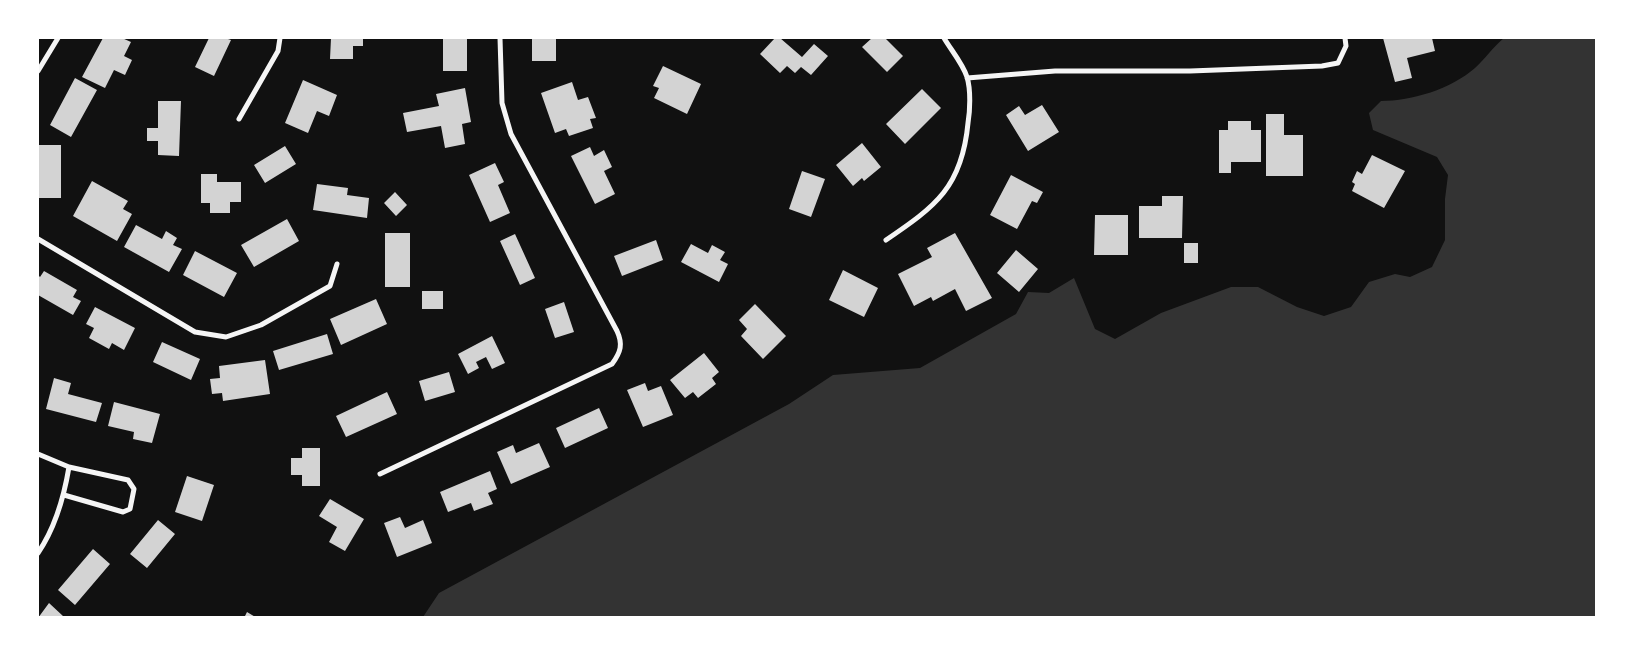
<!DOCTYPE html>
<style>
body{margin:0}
#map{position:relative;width:1634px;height:655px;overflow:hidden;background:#111;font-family:Quicksand,sans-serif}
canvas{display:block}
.frame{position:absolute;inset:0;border:39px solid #fff;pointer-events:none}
</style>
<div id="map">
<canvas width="1634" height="655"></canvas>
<div class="frame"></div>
</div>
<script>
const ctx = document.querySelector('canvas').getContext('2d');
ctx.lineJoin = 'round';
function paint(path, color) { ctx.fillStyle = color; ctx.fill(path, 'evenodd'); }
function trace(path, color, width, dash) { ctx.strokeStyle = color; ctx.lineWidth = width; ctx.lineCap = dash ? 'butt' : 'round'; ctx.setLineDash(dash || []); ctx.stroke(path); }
const water = new Path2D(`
 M1504,38h92v579h-1173l16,-24 350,-189 44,-29 87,-7 96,-54 12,-22 21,1 25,-15 21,51 20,10 46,-26 70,-26h27l39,20 27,9 27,-9 18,-25 26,-8 15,3 22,-10 13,-27v-41l3,-24 -11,-18 -64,-27 -4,-17 12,-12c31,0 70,-12 94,-33 10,-9 18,-21 29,-30z`);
const building = new Path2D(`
 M103,38h19l9,4 -7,14 8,4 -7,15 -11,-5 -9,18 -23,-11z
 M209,38h16l6,2 -17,36 -19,-9z
 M331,38h32v8h-10v13h-23z
 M443,38h24v33h-24z
 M532,38h24v23h-24z
 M775,38h5l22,19 12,-13 14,12 -17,19 -10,-8 -6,6 -8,-7 -7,7 -20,-19z
 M872,38h13l18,18 -16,16 -25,-25z
 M1383,38h49l3,13 -28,7 5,20 -17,4z
 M663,66l38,18 -14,30 -33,-16 5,-10 -6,-2z
 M75,78l22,12 -26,47 -21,-12z
 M303,80l34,15 -8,21 -12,-5 -9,22 -23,-10z
 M572,82l6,18 10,-3 8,21 -6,1 3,9 -24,8 -3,-7 -11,4 -14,-40z
 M465,88l6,34 -9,2 3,20 -20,4 -4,-22 -34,6 -4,-19 36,-7 -3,-12z
 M922,89l19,19 -36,36 -19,-20z
 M158,101h23l-2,55 -21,-1v-14h-11v-13h11z
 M1042,105l17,27 -31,19 -22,-36 13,-9 6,9z
 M1266,114h18v21h19v41h-37z
 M1228,121h23v9h10v32h-30v11h-12v-43h9z
 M862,143l19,24 -17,14 -2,-3 -9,8 -17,-21z
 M38,145h23v53h-23z
 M285,146l11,18 -31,19 -11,-18z
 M590,147l4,9 10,-6 8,17 -8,4 11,23 -20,10 -24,-48z
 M1372,155l33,16 -21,37 -32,-17 3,-7 -3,-2 5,-11 5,3z
 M495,163l9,19 -6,3 12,28 -20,9 -21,-47z
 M802,171l23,8 -14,38 -22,-8z
 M201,174h16v8h24v20h-11v11h-20v-10h-9z
 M1011,175l32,17 -6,11 -5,-2 -15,28 -27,-14z
 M92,181l36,20 -5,8 9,5 -15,27 -44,-25z
 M317,184l31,4 -1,7 22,3 -2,20 -54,-8z
 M395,192l12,13 -11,11 -12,-13z
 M1162,196h21l-1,42h-43v-32h23z
 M1095,215h33v40h-34z
 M287,219l12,22 -45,26 -13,-22z
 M136,225l26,14 4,-8 11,7 -4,7 9,4 -13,23 -45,-25z
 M385,233h25v54h-25z
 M955,233l37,65 -26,13 -11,-22 -22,12 -2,-4 -17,9 -16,-32 34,-17 -5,-9z
 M515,234l20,44 -15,7 -20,-44z
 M656,240l7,20 -41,16 -8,-20z
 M1184,243h14v20h-14z
 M691,244l17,9 4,-8 13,7 -5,8 8,4 -9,18 -38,-20z
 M1016,250l22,19 -19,23 -22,-19z
 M195,251l42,22 -13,24 -41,-22z
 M843,270l35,18 -14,29 -35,-17z
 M44,271l33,19 -4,7 8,4 -8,14 -35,-20v-20l2,2z
 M422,291h21v18h-21z
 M376,299l11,25 -46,21 -11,-26z
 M564,302l10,30 -19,6 -10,-29z
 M755,304l31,32 -23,23 -22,-23 6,-7 -8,-9z
 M95,307l40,21 -11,22 -12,-7 -3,6 -20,-11 5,-10 -8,-4z
 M327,334l6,20 -54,16 -6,-19z
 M492,336l13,27 -13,6 -6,-12 -10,5 3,6 -11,6 -10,-20z
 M162,342l38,17 -9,21 -38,-18z
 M704,353l15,19 -7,6 4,6 -18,14 -5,-6 -8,6 -15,-18z
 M265,360l5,34 -47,7 -1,-8 -10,1 -2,-15 10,-1 -1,-12z
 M449,372l6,20 -30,9 -6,-20z
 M54,378l17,5 -3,11 34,9 -6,19 -50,-13z
 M645,383l3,8 13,-5 12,29 -30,12 -16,-37z
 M387,392l10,22 -51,23 -10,-21z
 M114,402l46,12 -8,29 -19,-4 1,-7 -26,-6z
 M599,408l9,20 -43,20 -9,-20z
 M539,443l11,24 -39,17 -14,-32 16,-7 3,8z
 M302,448h18v38h-18v-11h-11v-17h11z
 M490,471l7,18 -9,4 5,11 -19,7 -3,-8 -23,9 -8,-20z
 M187,476l27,9 -12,36 -27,-9z
 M330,499l34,20 -19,32 -16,-9 8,-15 -18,-11z
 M400,517l5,11 18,-8 9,23 -35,14 -13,-34z
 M158,520l17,14 -28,34 -17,-14z
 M93,549l17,15 -35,41 -17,-15z
 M49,603l14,13 -2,2h-23z
 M247,612l10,6h-13z`);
const minor = new Path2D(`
 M38,71l20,-33
 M967,78l88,-7h135l132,-5 16,-3 8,-17 -1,-8
 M239,119l39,-68 2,-13
 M38,239l157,93 31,5 35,-12 69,-39 7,-22
 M886,240c50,-34 76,-53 82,-117 2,-12 3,-33 -1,-46 -4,-13 -16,-27 -23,-39
 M38,454l31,13c-5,30 -14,61 -31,86
 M380,474l232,-110c9,-12 11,-20 5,-33l-106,-197 -9,-31 -2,-65
 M64,495l59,17 7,-3 4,-20 -6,-9 -59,-13`);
paint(water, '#333');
paint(building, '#d3d3d3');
trace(minor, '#f5f5f5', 5);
</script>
